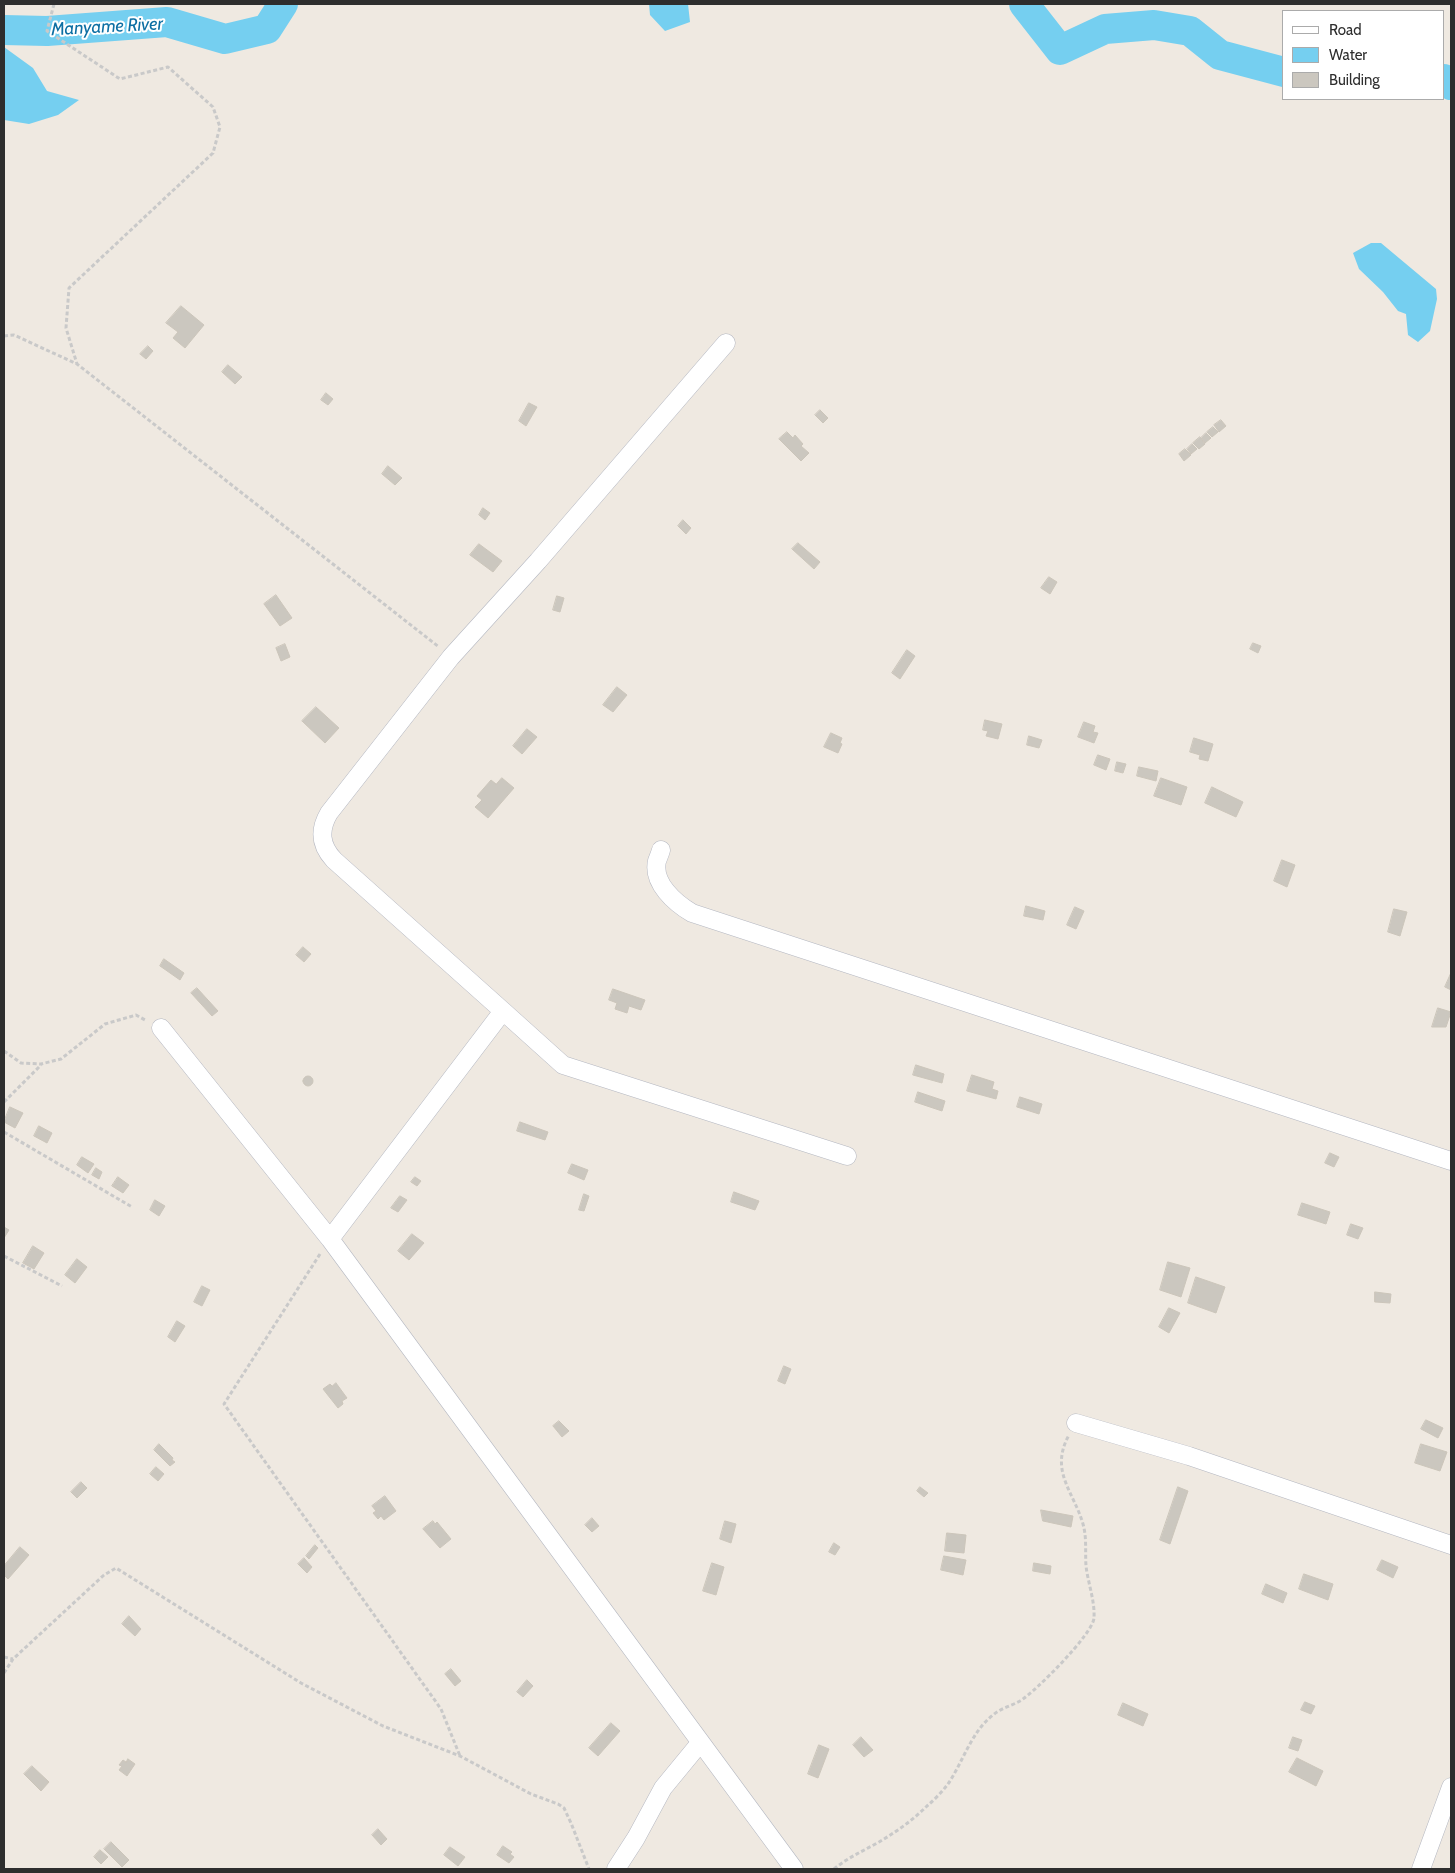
<!DOCTYPE html>
<style>
body{margin:0}
#map{position:relative;width:1455px;height:1873px;overflow:hidden;background:#efe9e1;font-family:Cabin,sans-serif}
canvas{display:block}
.frame{position:absolute;inset:0;border:5px solid #2e2e2e;pointer-events:none}
.legend{position:absolute;left:1282px;top:10px;width:162px;height:90px;box-sizing:border-box;background:#fff;border:1px solid #ababab;margin:0;padding:6px 9px;list-style:none;font-size:15px;color:#2e2e2e}
.legend li{display:flex;align-items:center;gap:10px;height:25px}
.legend b{width:25px;border:1px solid #ababab}
</style>
<div id="map">
<canvas width="1455" height="1873"></canvas>
<div class="frame"></div>
<ul class="legend">
<li><b style="height:6px;background:#fff"></b>Road</li>
<li><b style="height:14px;background:#75cff0"></b>Water</li>
<li><b style="height:14px;background:#cbc7bf"></b>Building</li>
</ul>
</div>
<script>
const ctx = document.querySelector('canvas').getContext('2d');
ctx.lineJoin = 'round';
function paint(path, color) { ctx.fillStyle = color; ctx.fill(path, 'evenodd'); }
function trace(path, color, width, dash) { ctx.strokeStyle = color; ctx.lineWidth = width; ctx.lineCap = dash ? 'butt' : 'round'; ctx.setLineDash(dash || []); ctx.stroke(path); }
function drawText(font, color, halo, rows, align = 'center') {
  ctx.font = font + ' Cabin,sans-serif'; ctx.lineWidth = 4; ctx.setLineDash([]); ctx.textBaseline = 'middle'; ctx.strokeStyle = halo; ctx.fillStyle = color; for (const [text, x, y, turn = 0] of rows) {
    ctx.save(); ctx.translate(x, y); ctx.rotate((+turn || 0) * Math.PI / 180); ctx.textAlign = isNaN(turn) ? turn : align; if (halo) ctx.strokeText(text, 0, 0); ctx.fillText(text, 0, 0); ctx.restore();
  }
}
const water = new Path2D(`
 M649,4h39l2,18 -25,9 -15,-16z
 M4,47l29,21 14,23 32,9 -21,15 -29,9 -25,-4z
 M1371,243h10l55,46 1,10 -7,32 -12,11 -10,-7 -2,-21 -8,-3 -15,-19 -24,-23 -6,-16z`);
const river = new Path2D(`
 M1024,4l36,46 45,-21 49,-4 36,6 30,24 64,17
 M4,30l43,1 120,-9 58,17 42,-10 16,-25
 M1444,79l7,6`);
const building = new Path2D(`
 M181,306l23,19 -19,23 -12,-10 5,-6 -12,-9z
 M148,346l5,5 -7,8 -6,-5z
 M228,365l14,12 -7,7 -13,-12z
 M326,393l7,6 -5,6 -7,-5z
 M529,403l8,4 -11,19 -7,-5z
 M820,410l8,8 -5,5 -8,-8z
 M1221,420l5,6 -7,6 -5,-7z
 M1213,427l5,5 -6,5 -5,-5z
 M787,432l6,6 2,-3 8,9 -2,2 8,7 -8,8 -22,-22z
 M1206,433l5,5 -6,5 -4,-5z
 M1200,437l5,7 -6,5 -6,-6z
 M1192,444l5,5 -6,5 -4,-5z
 M1185,449l6,6 -7,6 -5,-7z
 M388,466l14,12 -7,7 -13,-11z
 M483,508l7,5 -5,7 -6,-5z
 M683,520l8,8 -5,6 -8,-8z
 M798,543l22,19 -6,7 -22,-20z
 M479,544l23,17 -9,11 -23,-17z
 M1049,577l8,5 -7,12 -9,-6z
 M276,595l16,23 -12,8 -16,-22z
 M557,596l7,2 -4,14 -7,-2z
 M1253,643l8,3 -3,7 -8,-4z
 M285,644l5,13 -9,4 -5,-13z
 M907,650l8,6 -15,23 -8,-6z
 M617,687l10,8 -14,17 -10,-7z
 M316,707l23,21 -14,15 -23,-22z
 M985,720l17,4 -4,15 -12,-3 2,-5 -5,-1z
 M1084,722l11,4 -2,6 5,1 -4,10 -16,-6z
 M527,729l10,8 -15,17 -9,-8z
 M831,733l11,5 -2,5 2,1 -4,9 -14,-6z
 M1029,736l13,4 -3,8 -12,-3z
 M1194,738l19,6 -5,17 -9,-2 1,-4 -10,-3z
 M1098,755l12,4 -4,11 -12,-5z
 M1117,762l9,2 -3,9 -8,-2z
 M1139,767l19,4 -2,10 -19,-5z
 M502,778l12,10 -26,30 -13,-11 7,-7 -5,-4 14,-16 5,4z
 M1161,778l26,9 -6,18 -27,-9z
 M1212,787l31,15 -7,15 -31,-14z
 M1282,860l13,5 -8,22 -13,-6z
 M1026,906l19,5 -2,9 -19,-4z
 M1075,907l9,4 -8,18 -9,-4z
 M1394,909l13,3 -7,24 -12,-4z
 M303,947l8,7 -7,8 -8,-7z
 M164,959l20,14 -4,7 -20,-14z
 M1451,973v17l-6,-3z
 M197,988l21,23 -6,5 -21,-23z
 M613,989l32,11 -4,10 -12,-4 -2,7 -12,-4 2,-6 -8,-3z
 M1438,1008l13,4 -5,15h-14z
 M916,1065l28,9 -2,9 -29,-8z
 M972,1075l22,7 -2,7 6,2 -2,8 -29,-8z
 M303 1081a5 5 0 1 1 10 0a5 5 0 1 1-10 0Z
 M918,1092l27,9 -3,10 -27,-9z
 M1020,1097l22,7 -3,10 -22,-7z
 M10,1107l13,6 -8,15 -11,-6z
 M520,1122l28,10 -3,8 -28,-9z
 M39,1126l13,7 -5,10 -13,-7z
 M1330,1153l9,4 -5,10 -9,-4z
 M82,1157l12,7 -6,9 -11,-8z
 M572,1164l16,6 -4,10 -16,-7z
 M96,1168l6,4 -3,7 -7,-4z
 M118,1177l11,8 -6,8 -11,-7z
 M415,1177l6,4 -4,5 -6,-4z
 M734,1192l25,9 -4,9 -24,-8z
 M584,1194l5,2 -5,15 -5,-1z
 M400,1196l7,4 -9,12 -7,-4z
 M155,1200l10,6 -6,10 -9,-6z
 M1302,1203l28,9 -4,12 -28,-9z
 M1351,1224l12,4 -5,11 -11,-4z
 M4,1227l5,3 -5,8z
 M412,1234l12,9 -15,17 -11,-9z
 M33,1246l11,7 -10,16 -11,-6z
 M77,1259l10,8 -12,16 -10,-8z
 M1168,1262l22,6 -9,29 -21,-7z
 M1196,1277l29,10 -9,26 -28,-10z
 M202,1286l8,4 -8,16 -8,-4z
 M1375,1292l16,2 -1,9 -15,-1z
 M1169,1308l11,5 -11,20 -10,-6z
 M177,1321l8,5 -10,16 -7,-5z
 M784,1366l7,3 -6,15 -7,-3z
 M336,1383l11,15 -5,3 1,3 -5,4 -15,-19 7,-5 2,2z
 M1426,1420l17,8 -5,10 -17,-9z
 M559,1421l10,10 -7,6 -9,-11z
 M159,1444l14,14 -1,2 3,2 -5,4 -16,-16z
 M1421,1444l26,8 -7,19 -25,-8z
 M156,1467l8,7 -6,7 -8,-7z
 M81,1482l6,6 -10,10 -6,-6z
 M920,1487l8,6 -4,4 -7,-6z
 M1178,1487l10,4 -18,53 -10,-4z
 M385,1496l11,15 -12,9 -3,-4 -3,3 -5,-6 3,-2 -4,-5z
 M1041,1510l32,6 -2,11 -28,-6z
 M592,1518l7,8 -7,6 -7,-7z
 M433,1521l2,3 2,-2 14,17 -11,9 -17,-19z
 M725,1521l11,3 -5,19 -11,-4z
 M947,1533l19,2 -2,18 -19,-2z
 M834,1543l6,4 -5,8 -6,-3z
 M315,1545l3,3 -9,11 -3,-3z
 M20,1547l9,8 -21,24 -4,-4v-9z
 M944,1556l22,4 -3,15 -22,-5z
 M304,1558l8,9 -5,6 -9,-9z
 M1382,1560l16,7 -5,11 -16,-8z
 M712,1563l12,4 -8,28 -13,-4z
 M1034,1563l17,3 -1,8 -17,-3z
 M1304,1574l29,10 -5,16 -29,-11z
 M1266,1584l21,9 -4,10 -21,-9z
 M129,1616l12,13 -6,7 -13,-12z
 M451,1669l10,12 -6,5 -10,-12z
 M527,1680l6,6 -10,11 -6,-5z
 M1305,1702l10,4 -4,8 -10,-4z
 M1123,1703l25,11 -5,12 -25,-11z
 M611,1723l9,8 -22,25 -9,-8z
 M861,1737l12,13 -9,7 -11,-12z
 M1293,1737l9,3 -4,11 -9,-3z
 M819,1745l10,4 -11,29 -10,-4z
 M1297,1758l26,13 -7,15 -27,-14z
 M128,1759l7,5 -8,12 -8,-6 3,-4 -3,-1 4,-5 3,2z
 M32,1766l17,16 -8,9 -17,-17z
 M378,1829l9,10 -6,6 -9,-10z
 M111,1842l18,18 -7,7 -18,-18z
 M503,1846l9,6 -2,2 4,3 -5,6 -12,-8z
 M450,1847l15,10 -7,9 -14,-11z
 M100,1850l8,7 -7,7 -7,-7z`);
const path = new Path2D(`
 M54,4l-7,27 73,48 48,-12 45,40 7,20 -7,26 -144,135 -3,40 11,36
 M4,336l10,-1 63,29 362,283
 M4,1051l17,12 20,1 20,-5 44,-35 31,-9 11,6
 M4,1102l37,-37
 M4,1132l128,75
 M320,1254l-96,150 217,305 19,47
 M4,1256l58,30
 M4,1657l9,2
 M4,1673l9,-14 91,-84 12,-7 185,115 82,43 77,30 71,38 27,10 6,4 7,15 18,46
 M834,1869c13,-11 29,-18 45,-27 17,-10 34,-22 48,-36 7,-6 15,-14 21,-22 15,-22 23,-52 45,-69 8,-7 18,-9 27,-14 15,-9 73,-67 74,-83 1,-17 -6,-35 -8,-52 -1,-14 1,-28 -3,-42 -9,-32 -34,-53 -14,-89`);
const minor = new Path2D(`
 M661,850c-1,4 -3,8 -4,11 -5,22 18,42 35,52l759,248
 M503,1011l60,54 284,91
 M161,1028l169,211 464,630
 M330,1239l173,-228 -169,-151c-14,-15 -15,-30 -5,-47l122,-156 87,-96 188,-218
 M1076,1423l113,33 262,89
 M616,1869l20,-31 27,-50 37,-45
 M1421,1869l30,-82`);
const waterNames = [
 ["Manyame River",107,27,-3]
];
paint(water, '#75cff0');
trace(river, '#75cff0', 30);
paint(building, '#cbc7bf');
trace(building, '#cbc5ba', 1);
trace(minor, '#b4b7c1', 19);
trace(path, '#c9c9c9', 3, [4, 2.5]);
trace(minor, '#fff', 18);
drawText('italic 18px', '#0d6fa3', '#fff', waterNames);
</script>
